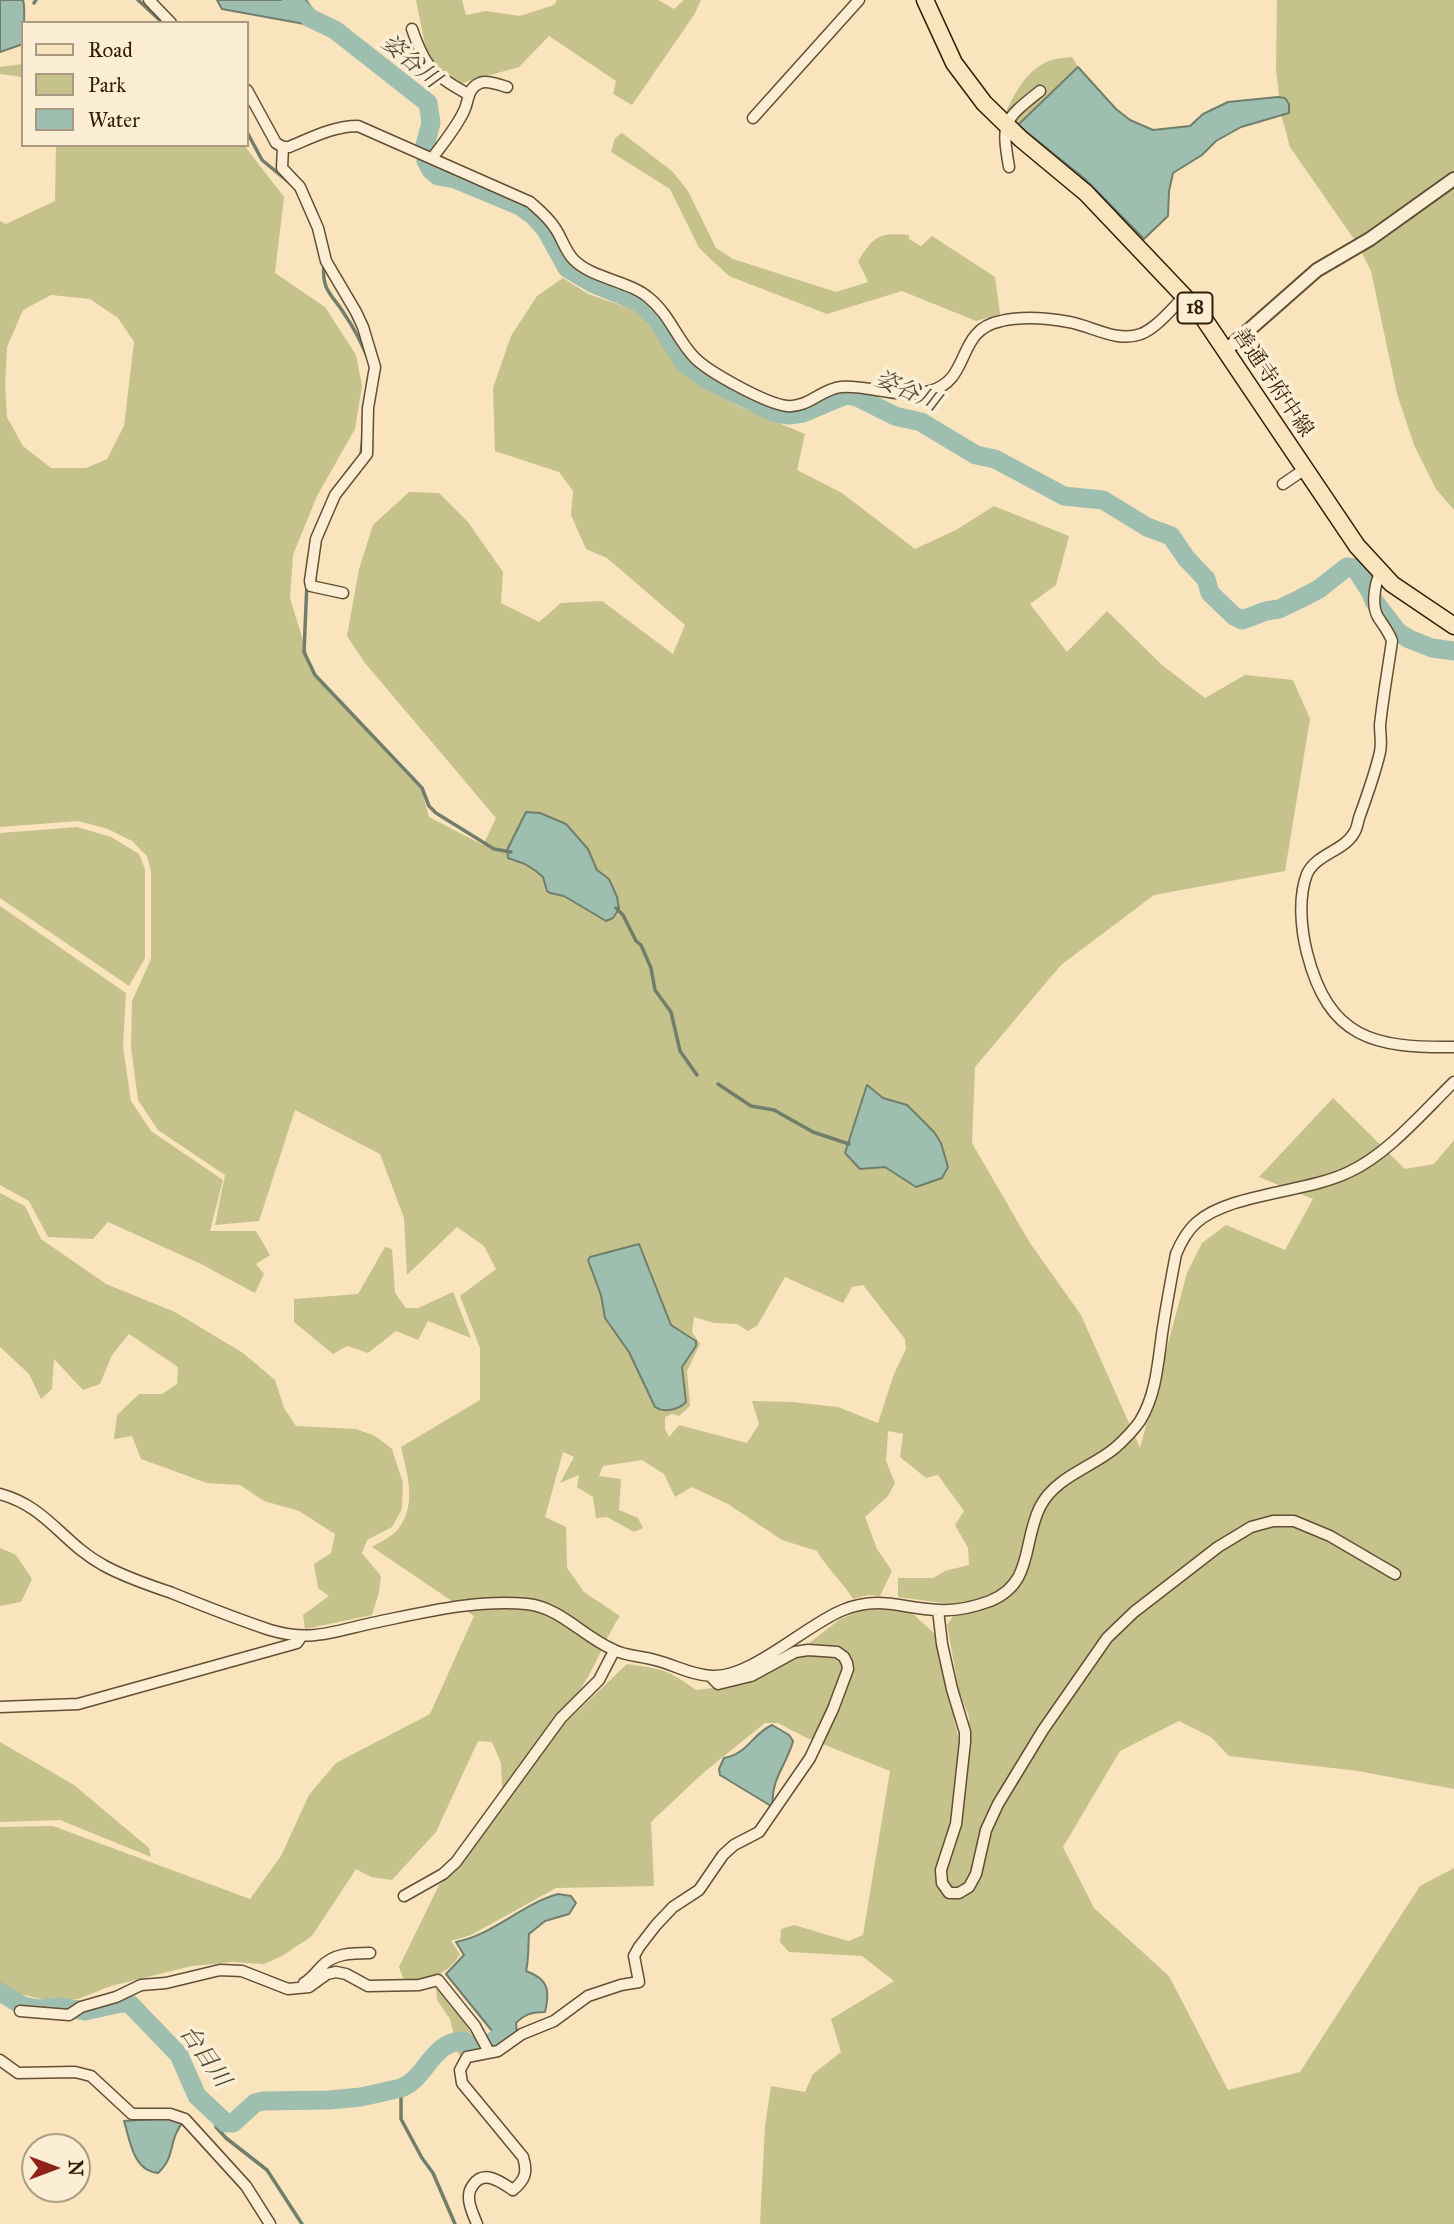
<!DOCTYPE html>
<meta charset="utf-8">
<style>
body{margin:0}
#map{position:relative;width:1454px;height:2224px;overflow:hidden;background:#fae4be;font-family:"IM FELL Great Primer",serif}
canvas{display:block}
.legend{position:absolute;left:21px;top:21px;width:228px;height:126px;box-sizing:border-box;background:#fcedd5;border:2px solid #aa9a82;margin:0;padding:9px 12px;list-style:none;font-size:21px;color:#2f1d06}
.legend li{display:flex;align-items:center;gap:14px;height:35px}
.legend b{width:35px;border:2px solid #aa9a82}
.north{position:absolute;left:21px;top:2133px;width:70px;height:70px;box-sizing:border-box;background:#fcedd5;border:2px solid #aa9a82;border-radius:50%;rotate:90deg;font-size:19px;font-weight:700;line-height:28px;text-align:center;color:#2f1d06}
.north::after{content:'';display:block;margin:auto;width:24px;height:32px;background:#8f2418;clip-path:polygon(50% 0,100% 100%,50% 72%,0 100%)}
</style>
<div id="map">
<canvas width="1454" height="2224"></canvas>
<ul class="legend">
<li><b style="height:9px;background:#fae4be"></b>Road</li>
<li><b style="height:19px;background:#c5c28c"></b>Park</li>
<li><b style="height:19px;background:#9ebfb0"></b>Water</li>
</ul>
<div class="north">N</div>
</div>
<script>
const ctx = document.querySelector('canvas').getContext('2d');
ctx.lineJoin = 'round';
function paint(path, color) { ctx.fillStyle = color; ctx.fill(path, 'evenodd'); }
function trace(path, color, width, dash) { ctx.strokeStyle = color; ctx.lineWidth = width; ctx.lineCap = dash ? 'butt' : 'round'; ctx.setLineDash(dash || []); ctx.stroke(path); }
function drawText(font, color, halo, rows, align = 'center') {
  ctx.font = font + ' "IM FELL Great Primer","Noto Serif JP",serif'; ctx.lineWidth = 7; ctx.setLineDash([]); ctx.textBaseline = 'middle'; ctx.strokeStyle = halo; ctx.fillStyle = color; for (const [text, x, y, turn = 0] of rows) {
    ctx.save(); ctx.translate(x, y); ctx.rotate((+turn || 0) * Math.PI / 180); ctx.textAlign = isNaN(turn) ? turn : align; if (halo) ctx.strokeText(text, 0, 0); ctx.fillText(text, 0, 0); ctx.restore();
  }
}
const green = new Path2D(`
 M416,0h46l4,15 20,-4 34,5 34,-11 3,-5h101l16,9 10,-9h17l-7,15 -62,90 -19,-11 3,-13 -67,-45 -30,31 -57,16 -27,-18 -10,-20z
 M1277,0h177v510l-18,-21 -22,-44 -17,-51 -26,-123 -13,-26 -68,-98 -9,-33 -5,-45z
 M1072,57l6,10 -60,58 -13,-11c10,-21 21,-44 44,-53 7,-3 16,-3 23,-4z
 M23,64v13l-23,-3v-7z
 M622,133l50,38 16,20 28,57 17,11 103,33 32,-10 -10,-21c16,-25 21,-29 51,-26v4l12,7 11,-10 63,41 5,37 -24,7 -74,-30 -75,23 -98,-38 -30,-28 -29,-59 -59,-37 4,-14z
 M56,145h188l40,52 -9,76 50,34 31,48 6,31 -7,43 -38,67 -24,59 -3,43 24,78 108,115 7,26 54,28 13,-27 -131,-155 -18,-27 12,-67 14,-44 36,-33 30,1 29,29 35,50 -2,31 38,19 22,-19 41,-2 71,53 12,-29 -78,-67 -21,-9 -15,-34 2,-24 -14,-19 -64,-21 -2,-63 18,-52 26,-40 26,-18 25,16 49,17 25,31 20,30 56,34 67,28 -8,36 45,23 73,56 41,-19 38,-24 75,30 -13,49 -26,19 37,48 40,-41 55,54 43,33 40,-23 48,5 17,39 -25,152 -131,24 -93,70 -86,102 -3,76 58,100 51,72 59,133 47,-175 15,-30 24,-18 59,25 28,-51 -54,-22 74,-79 72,71 29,-5 20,-24v649l-96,-18 -129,-15 -18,-19 -32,-16 -59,30 -57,96 31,61 75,68 59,114 72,-18 120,-186 34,-18v356h-694l5,-98 6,-40 34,6 8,-18 28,-22 -10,-33 63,-38 -32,-25 -73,-4 -9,-10 1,-13 13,-4 54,16 15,-6 27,-164 -85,-34 -27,-14h-13l-62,50 -52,49 3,64 -98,2 -85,47 -20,6 9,13c-11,20 -34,29 -56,26l-5,-13 40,-82 16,-14 48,-63 -2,-45 -9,-21 -14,-1 -42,91 -44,48 -21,-3 -15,-8 -44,67 -30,20 -18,8 -31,-2 -41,4 -81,20 -33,13 -33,1 -24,-6 -21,-11v-156l53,-1 197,73 31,-43 28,-61 27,-32 94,-49 44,-98 -102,-69c8,-5 21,-11 27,-19 18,-24 8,-55 2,-81l79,-47v-52l-20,-52 36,-27 -12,-23 -27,-19 -50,48 -3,-57 -24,-64 -85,-44 -36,111 -44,4 10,-50 -67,-45 -20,-30 -7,-53 1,-46 19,-42v-88l-4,-15 -15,-15 -24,-12 -30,-8 -78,6v-606l6,3 49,-23zM51,295l39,4 28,19 16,24 -10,84 -17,33 -21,9h-35l-28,-22 -16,-29 -2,-32 2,-38 16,-37zM867,1086l16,12 23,7 11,10 17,17 7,11 7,24 -6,11 -26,9 -31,-20 -40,-14zM639,1244l32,81 23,13 2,8 -14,21 4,35 -31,5 -52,-107 -15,-40zM785,1277l58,26 9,-16 11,-2 42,54 1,10 -12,25 -16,49 -40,-16 -46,-5 -40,-1 7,23 -12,19 -68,-18 -10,12 -4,-8v-12l7,-3 7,2 11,-10 -3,-35 13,-27 -8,-12 2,-15 20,6 23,1 11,7 9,-5zM888,1431l15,3 -3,23 26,21 12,-3 26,36 -9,14 13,23 1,17 -24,6 -12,7h-35v19l81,11 -25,7 -7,10 12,66 10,26 -2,31 -7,-3 -25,-111 -23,-21 -33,-4 -16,1 -23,9 -64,50 -47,17 -33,4c-29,-21 -34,-21 -69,-26l-65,62 -20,12c13,-18 30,-35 41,-53 15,-23 22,-47 37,-69l-36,-24 -17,-24 -1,-41 -21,-10 18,-65 11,5 -14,26 19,-8 -2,12 16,10 3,21 11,-1 27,15 9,-4 -5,-10 -19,-8 2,-31 -22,-3 4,-10 39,-6 22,14 11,23 17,-10 36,17 54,36 35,11c10,17 25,30 36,48l15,-4 12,1 12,-25 -15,-22 -12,-32 23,-21 7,-13 -9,-22z
 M77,827l34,10 28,17 6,15v89l-16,28 -129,-88v-65z
 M0,906l126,87 -3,54 8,54 20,30 72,49 -13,51h46l14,24 -14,9 8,10 -9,19 -54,-29 -93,-42 -15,17 -45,-2 -19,-36 -29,-16z
 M0,1193l25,13 16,33 65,45 69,28 68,41 32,27 9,28 12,18 60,3 19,7 17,13 11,34 -1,26 -10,18 -25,13 -5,13 19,23 -2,16 -7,23 -67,14 -2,-14 26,-19 -11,-8 -4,-24 17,-11 4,-19 -36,-23 -35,-10 -24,-16 -33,-2 -66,-24 -9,-23 -18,3 3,-24 22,-21h23l15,-10 1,-17 -49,-33 -17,21 -12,29 -17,6 -29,-31 -2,30 -11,10 -12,-25 -29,-27z
 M385,1247l7,2 3,44 11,15h12l35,-16 18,46 -43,-17 -10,19 -22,-9 -28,22 -21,-7 -14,8 -39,-32v-23l64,-5z
 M0,1548l16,7 16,24 -11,23 -21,4z
 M0,1742l74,43 75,63 2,9 -91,-37 -60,2z
 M436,1988l20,20 25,42 -20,8 -10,-17 4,-2 -5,-20 -13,-19z`);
const water = new Path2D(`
 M0,0h23c3,8 0,34 0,44l-23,8z
 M217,0h89l10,14 -6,11 -88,-16z
 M1078,67l38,42 14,11 23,10 37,-4 13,-12 25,-12 50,-5 7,1 4,6v9l-48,14 -25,14 -14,14 -29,18 -4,18 -1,25 -24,23 -59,-60 -67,-54z
 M526,812l14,1 26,11 22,25 9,21 12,9 8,18 2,12 -6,9 -7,3 -42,-25 -14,-3 -3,-2 -4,-14 -7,-6 -11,-7 -17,-6 -1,-8z
 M867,1085l16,13 24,7 27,27 7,11 7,24 -6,11 -26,9 -31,-20 -25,2 -15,-16z
 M639,1244l32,81 25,16v5l-14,21 4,35c-8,8 -22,11 -31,5l-26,-55 -24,-34 -4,-23 -13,-35 2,-3z
 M772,1725l17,10 4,6c-5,21 -23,40 -20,63l-2,2 -51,-31 -1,-6 5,-11c25,-5 27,-23 48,-33z
 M558,1894l13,2 5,7 -7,11 -24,7 -16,13c-1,12 0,25 -3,37 23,8 24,20 19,41 -13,0 -20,2 -29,11l1,11 -16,8 -55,-68 18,-19 -8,-13c37,-7 66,-38 102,-48z
 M171,2118l12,4c-15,18 -7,35 -25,51 -25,-2 -28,-33 -34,-52z`);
const stream = new Path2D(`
 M138,0l25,23
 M34,3l2,-3
 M247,132l15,28 29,24
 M324,265c-3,26 9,30 21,50 9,13 16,27 22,41
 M363,428l1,-20
 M361,455l2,-20
 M307,582l-3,70 11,23 107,113 7,18 7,7 58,36 17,3
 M616,908l7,7 13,26 5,4 10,23 4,22 16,22 9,39 17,24
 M718,1084l33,22 23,4 39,22 36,12
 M401,2088v31l21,39 11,15 22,51
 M217,2115l-1,12 10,11 41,32 35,54`);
const river = new Path2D(`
 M291,0l19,18 25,12 93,73 3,20 -6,22 1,16 5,9 7,6 17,3 65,27 14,10 12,14 21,38 27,16 47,19 17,18 26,42 20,15 71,35 14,2 14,-2 43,-18 11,2 38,19 26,6 55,33 19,4 69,37 39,4 44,27 24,9 15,22 20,21 4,14 24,23 8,4 24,-9 13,-2 21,-10 19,-10 28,-22 8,1 15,23 4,10 24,31 11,7 23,9 22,3
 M0,1992l23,14 16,3 23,-2 23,4 36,-8 9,1 49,51 18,41 29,27h7l22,-20 8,-2 66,-1 32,-3 40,-9c25,-9 31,-47 62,-47l11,7h6
 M492,2042l7,-5`);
const minor = new Path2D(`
 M149,0l22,23
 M412,29c13,38 21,46 56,65
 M247,90l29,53 7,4
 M753,118l106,-118
 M283,147h6c22,-9 44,-21 69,-21l172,76c9,8 18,15 25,26 7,10 10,23 19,32 19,19 56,21 75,38 20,16 28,41 45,59 14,15 73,47 93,49 21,2 34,-17 54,-19 30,-2 59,13 89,4 42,-11 25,-61 71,-70 22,-5 46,-3 68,1 23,4 48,21 72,12 17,-7 31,-26 44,-38
 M283,147l-1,21 18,19 18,41 8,33 30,51 7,15 12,40 -7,41 -1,46 -32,41 -19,44 -6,42 1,5 32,7
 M433,157c11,-15 23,-29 31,-46 5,-10 3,-23 16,-28 7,-3 20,2 27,4
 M1009,167c-8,-46 -5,-47 31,-76
 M1283,484l22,-15
 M1380,573c-5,11 -9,32 -2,44 5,8 11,15 14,24 -4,28 -9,56 -12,84 0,9 2,18 0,27 -5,22 -13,44 -21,66 -1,4 -2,11 -5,15 -10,18 -38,21 -47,41 -9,23 -6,55 0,79 22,86 67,95 147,94
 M0,1494c46,12 64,50 103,71 21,12 46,20 69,28 32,13 65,26 98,37 41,12 62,2 102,-7 50,-10 103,-24 155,-19 32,3 56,32 85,45 12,7 29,7 43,11 20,5 36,15 57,16 38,3 95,-52 131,-66 38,-15 59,-1 96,0 16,1 35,-3 51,-9 44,-18 32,-58 50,-94 15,-30 51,-39 75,-59 9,-8 18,-17 25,-27 16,-26 18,-58 22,-87 4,-27 9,-54 14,-80 5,-12 11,-23 20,-31 33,-30 110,-30 153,-51 39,-18 74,-60 105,-90
 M938,1610l4,34 10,45 13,43v10l-9,82 -15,46 1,13 7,10h10l10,-6 7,-13 10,-44 12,-26 45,-74 64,-92 27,-26 84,-65 33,-20 22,-6h21l36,15 65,38
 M0,1707l78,-3 219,-61 4,-6
 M404,1896l39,-22 13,-12 105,-144 38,-38 15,-29
 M304,1983c7,-4 11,-10 17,-16 13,-14 31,-14 49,-14
 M20,2011l49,4 12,-8 35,-10 25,-12 25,-2 54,-13 22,1 46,18 21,-2 18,-13 9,-2 10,2 22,12 51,-1 19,-5 37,46 14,26
 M0,2060l18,13 57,-1 16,4 41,38h38l15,5 61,67 24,38
 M477,2224c-3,-8 -9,-19 -8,-28 0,-4 1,-7 4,-11 11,-16 28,-3 40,5 12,-10 15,-18 10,-33l-61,-74 -2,-13 7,-13 31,-6 24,-17 32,-13 34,-25 33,-11 18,-3 -5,-26 5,-9 17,-22 17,-18 26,-17 24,-35 11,-10 25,-13 51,-74 23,-49 15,-40 -1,-6 -3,-6 -7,-5 -29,-2 -13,2 -44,24 -33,8 -8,-8`);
const tertiary = new Path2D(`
 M1225,351l92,-81 53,-31 84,-60`);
const primary = new Path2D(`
 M925,0l29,63 30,40 37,36 65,54 114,120 157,233 35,38 62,42`);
const shields = [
 [1195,308,35]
];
const shieldNames = [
 ["18",1195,308]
];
const streetNames = [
 ["善通寺府中線",1272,383,56]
];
const waterNames = [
 ["姿谷川",410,62,40],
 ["姿谷川",907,392,23],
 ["台目川",204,2057,55]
];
paint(green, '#c5c28c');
paint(water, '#9ebfb0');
trace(water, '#727e6c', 2);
trace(stream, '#727e6c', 3.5);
trace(river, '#9ebfb0', 19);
trace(minor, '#624f34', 13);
trace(tertiary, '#624f34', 16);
trace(primary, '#2f1d06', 19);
trace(minor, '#fcedd5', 10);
trace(tertiary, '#fcedd5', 12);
trace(primary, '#fae4be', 16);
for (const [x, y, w] of shields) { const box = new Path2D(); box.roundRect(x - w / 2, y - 15.5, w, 31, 5); ctx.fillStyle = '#fcedd5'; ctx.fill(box); trace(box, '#2f1d06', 2); }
drawText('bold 19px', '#2f1d06', null, shieldNames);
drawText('21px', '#2f1d06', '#fcedd5', streetNames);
drawText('italic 23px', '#504e39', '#fcedd5', waterNames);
</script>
